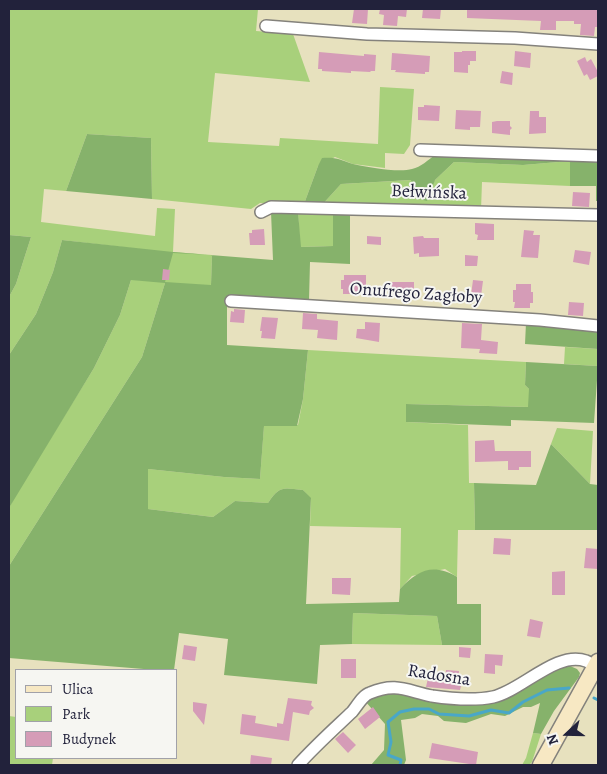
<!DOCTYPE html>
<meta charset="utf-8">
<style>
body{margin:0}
#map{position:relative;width:607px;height:774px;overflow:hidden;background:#e7e1be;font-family:Alegreya,serif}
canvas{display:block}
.frame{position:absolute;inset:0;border:10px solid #22223b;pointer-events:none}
.legend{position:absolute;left:15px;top:669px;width:162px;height:90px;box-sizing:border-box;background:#f6f6f2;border:1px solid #a1a1a9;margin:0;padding:6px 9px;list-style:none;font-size:15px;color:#22223b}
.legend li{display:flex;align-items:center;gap:10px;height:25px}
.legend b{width:25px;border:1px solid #a1a1a9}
.north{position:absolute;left:542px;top:709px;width:50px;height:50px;-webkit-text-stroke:4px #f6f6f2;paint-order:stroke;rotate:249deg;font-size:14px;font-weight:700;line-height:20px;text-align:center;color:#22223b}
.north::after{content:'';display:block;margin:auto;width:18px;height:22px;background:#22223b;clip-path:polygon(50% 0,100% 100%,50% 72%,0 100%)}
</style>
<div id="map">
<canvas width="607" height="774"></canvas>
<div class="frame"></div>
<ul class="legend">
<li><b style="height:6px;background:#f7e8c3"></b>Ulica</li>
<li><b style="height:14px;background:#a8d07b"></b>Park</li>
<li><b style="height:14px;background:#d59cb7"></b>Budynek</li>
</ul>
<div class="north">N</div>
</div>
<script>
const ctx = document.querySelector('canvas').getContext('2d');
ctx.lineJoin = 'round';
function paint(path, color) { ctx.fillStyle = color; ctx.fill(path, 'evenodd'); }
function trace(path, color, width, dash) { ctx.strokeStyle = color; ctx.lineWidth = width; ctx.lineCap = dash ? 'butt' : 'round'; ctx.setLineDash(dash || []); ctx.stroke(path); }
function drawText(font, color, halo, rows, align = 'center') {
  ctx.font = font + ' Alegreya,serif'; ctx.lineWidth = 4; ctx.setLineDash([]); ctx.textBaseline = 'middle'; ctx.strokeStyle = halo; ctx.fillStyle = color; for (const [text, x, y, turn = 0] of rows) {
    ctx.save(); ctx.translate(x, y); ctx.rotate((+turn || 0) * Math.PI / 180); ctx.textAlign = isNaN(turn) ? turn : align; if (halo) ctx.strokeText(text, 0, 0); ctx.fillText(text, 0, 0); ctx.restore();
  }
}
const green = new Path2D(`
 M9,9h249l-2,22 37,3 17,48 -95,-9 -7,69 71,4 1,-8 98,6 2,-57 34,2 -4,56 -6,9 -19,-1v15l-32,-4 -18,-7 -17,9 -14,38 -44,-1 -9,6 -99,-10 -1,-61 -64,-4 -21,57 -22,-2 -3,33 114,14 2,-28 18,1 -2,43 39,3 -1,31 -46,-3 -23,74 -133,209v-58l7,-14 78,-126 26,-53 11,-35 42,-27 -111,-13 -9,32 -17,42 -27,41v-58l7,-13 15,-47 -22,-2z
 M570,161v25l-88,-4 -1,28 -160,-4 20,-22 71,-4 4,18 38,-36 69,3z
 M298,212h35v34l-33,1z
 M565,347l33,2v17l-34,-2z
 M308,350l218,12 -1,23 4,4v18l-123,-3v18l62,3 1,58h5l1,47h-17l-1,47 -12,-8 -33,7 -12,13 1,-61 -91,-2 1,-27 -8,-9c-20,-2 -23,-5 -35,13l-33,-2 -22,16 -65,-8v-40l76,8 36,2 4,-54h34l5,-26z
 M557,428l36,3 -3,53 -39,-40z
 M353,613l84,3 5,29 -90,-1z
 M9,716l7,1v41h37l-1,7h-43z
 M533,733l8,1 -9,28 -3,3h-7l4,-7z`);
const forest = new Path2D(`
 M87,134l64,4 1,61 -86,-8z
 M435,155l163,7v39h-2v-15h-26v-25l-47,4 -69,-3 -19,18 -8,21 -11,-3 -5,-18 -70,4 -20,22 -17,-2 14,-38 4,-8c15,-1 18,2 31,6 14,3 46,9 59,5 9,-2 16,-9 23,-14z
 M271,212h27l3,35 32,-1v-34l17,1v51l-40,-2 -1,39 -82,-5v49l81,5 -5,49 -6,27h-33l-4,53 -36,-2 -76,-8v40l65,8 22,-16 33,2c12,-18 15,-15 35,-13l8,8 -5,106 93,-2 1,-13c18,-19 33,-26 57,-12v27h24v41h-39l-5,-29 -84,-3 -1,31 -32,1 -3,39 -93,-9 4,-36 -49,-6 -5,37h-18l-147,-12v-92l133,-209 23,-74 -34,-3 -11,35 -26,53 -85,140v-153l27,-41 17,-42 9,-32 111,12 100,8zM173,253l39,2 -1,30 -46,-3z
 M9,235l22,2 -15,47 -7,13z
 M526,323l72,6v20l-73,-5z
 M526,362l72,4 -4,57 -83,-3v6l-105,-4v-18l122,3 1,-18 -4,-4z
 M551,444l39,40 8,1v45h-123l-1,-47 62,2z
 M570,666l7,3 3,4 -1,4 -25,34 -13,23 -8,-1 7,-30 -9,4h-8l-18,9 -14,-2 -25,9 -22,-2 -6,-5 -16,-2 -7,4 -14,2 5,40 -2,5h-33l13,-15 1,-26 -20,-23 24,-10 73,12 84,-28 14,-7z`);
const stream = new Path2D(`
 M594,698l4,2
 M400,765l1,-5 -13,-5 3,-13 -3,-20 12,-10 14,-3h15l10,5 30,2 22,-6 18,3 14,-11 24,-12 22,-2`);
const building = new Path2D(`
 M354,9h14l-1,15 -15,-1z
 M380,9h27l-1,8 -8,-1 -1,10 -14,-1 1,-10 -5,-1z
 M423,9h18l-1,10 -18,-1z
 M467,9l131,1v17h-3l-1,9 -14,-1 1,-11h-7v-3h-18v9h-16l1,-9 -74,-3z
 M462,51h14v10h-6v4h-2v8l-14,-1v-20h8z
 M515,51l16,2 -1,15 -16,-2z
 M319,52l45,4v-2l12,1 -1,16h-4l-1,1 -19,-1v2l-29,-2v-2h-4z
 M392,53l38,3 -1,16h-4v2l-30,-2 1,-2h-5z
 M585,57l2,5 4,-3 7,13v4l-8,4 -3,-6 -3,2 -7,-15z
 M502,71l11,2 -1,12 -12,-2z
 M424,105l16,1 -1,15 -21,-1v-13h6z
 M456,110l25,1 -1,16h-10v3l-15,-1z
 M530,111h9v6h7v16l-17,1z
 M497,121h13v5l2,2 -2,2v5l-18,-2v-11z
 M573,192l17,1 -1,14 -17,-1z
 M475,223l19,1v16h-17l1,-5 -3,-1z
 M264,229l1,16h-15l-1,-12h3v-3z
 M524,230l10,1 -1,4h7l-2,23 -17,-1z
 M367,236l14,1v8l-14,-1z
 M423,236l1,2h15v18l-20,1v-4l-5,1 -1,-17z
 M575,250l16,2 -2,13 -16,-3z
 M465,255l13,1 -1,10h-12z
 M163,269l7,1 -1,10h-7z
 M344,275h22v16h-5l-1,3h-17v-5h-2v-9h3z
 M473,280l10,1 -2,15 -10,-1z
 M391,282h23v15h-18v-2h-5z
 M516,284h15v8h2v11h-3v5h-16l1,-6h-2v-12h3z
 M569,302l15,1 -1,13 -15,-1z
 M234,309l11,1 -1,13 -14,-1 1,-11 3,1z
 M303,313l14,1v5l21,2 -1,19 -20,-2 1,-8 -16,-1z
 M262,317l16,1 -3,21 -14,-1 1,-7h-2z
 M365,322l15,1 -1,19 -23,-4 1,-9h8z
 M462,323l20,1 -1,16 17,2 -1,12 -18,-1 1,-4 -19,-1z
 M494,440l1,11h36v16h-12v3h-11v-9l-33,1v-21z
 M494,538l17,1 -1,16 -17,-1z
 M586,548l12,1v20l-14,-1z
 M565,571v24h-13v-23z
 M332,578h19l-1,17 -18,-1z
 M530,619l13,3 -3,16 -13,-2z
 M184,645l13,2 -2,14 -13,-2z
 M459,647l12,1 -1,10 -11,-1z
 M485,654l18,1 -1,11 -7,-1v9l-11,-1z
 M341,659h15v19h-15z
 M446,670l13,1 -1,14 3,1 -1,4 -34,-3 2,-9 14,3v-3l3,1z
 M288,698l24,3 -1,4 3,3 -4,3 -1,4 -16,-3 -4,29 -49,-7 2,-20 14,2 -1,7 22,4v-4l6,1z
 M193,702l14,2 -3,21 -11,-14z
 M373,707l7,10 -15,12 -7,-10z
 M343,732l13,13 -8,8 -13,-14z
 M432,743l46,9 -2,13 -47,-7z
 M251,755l21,3 -1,7h-21z`);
const minor = new Path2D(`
 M266,26l101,8 148,4 83,6
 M420,150l178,6
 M261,212l10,-5 327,8
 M231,301l309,19 58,6
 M298,765c17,-19 36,-36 54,-53 5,-6 11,-17 18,-19 26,-11 37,-2 62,3 20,3 41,5 61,1 28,-6 64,-47 93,-36 3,1 7,4 9,6`);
const secondary = new Path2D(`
 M541,765l57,-103`);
const streetNames = [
 ["Bełwińska",429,193,2],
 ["Onufrego Zagłoby",416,294,4],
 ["Radosna",439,676,9]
];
paint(green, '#a8d07b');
paint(forest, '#86b26b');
trace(stream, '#49a7c8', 3);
paint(building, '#d59cb7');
trace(minor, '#84827c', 14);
trace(secondary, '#84827c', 19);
trace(minor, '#fff', 11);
trace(secondary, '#f7e8c3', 16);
drawText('18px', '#22223b', '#f6f6f2', streetNames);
</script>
